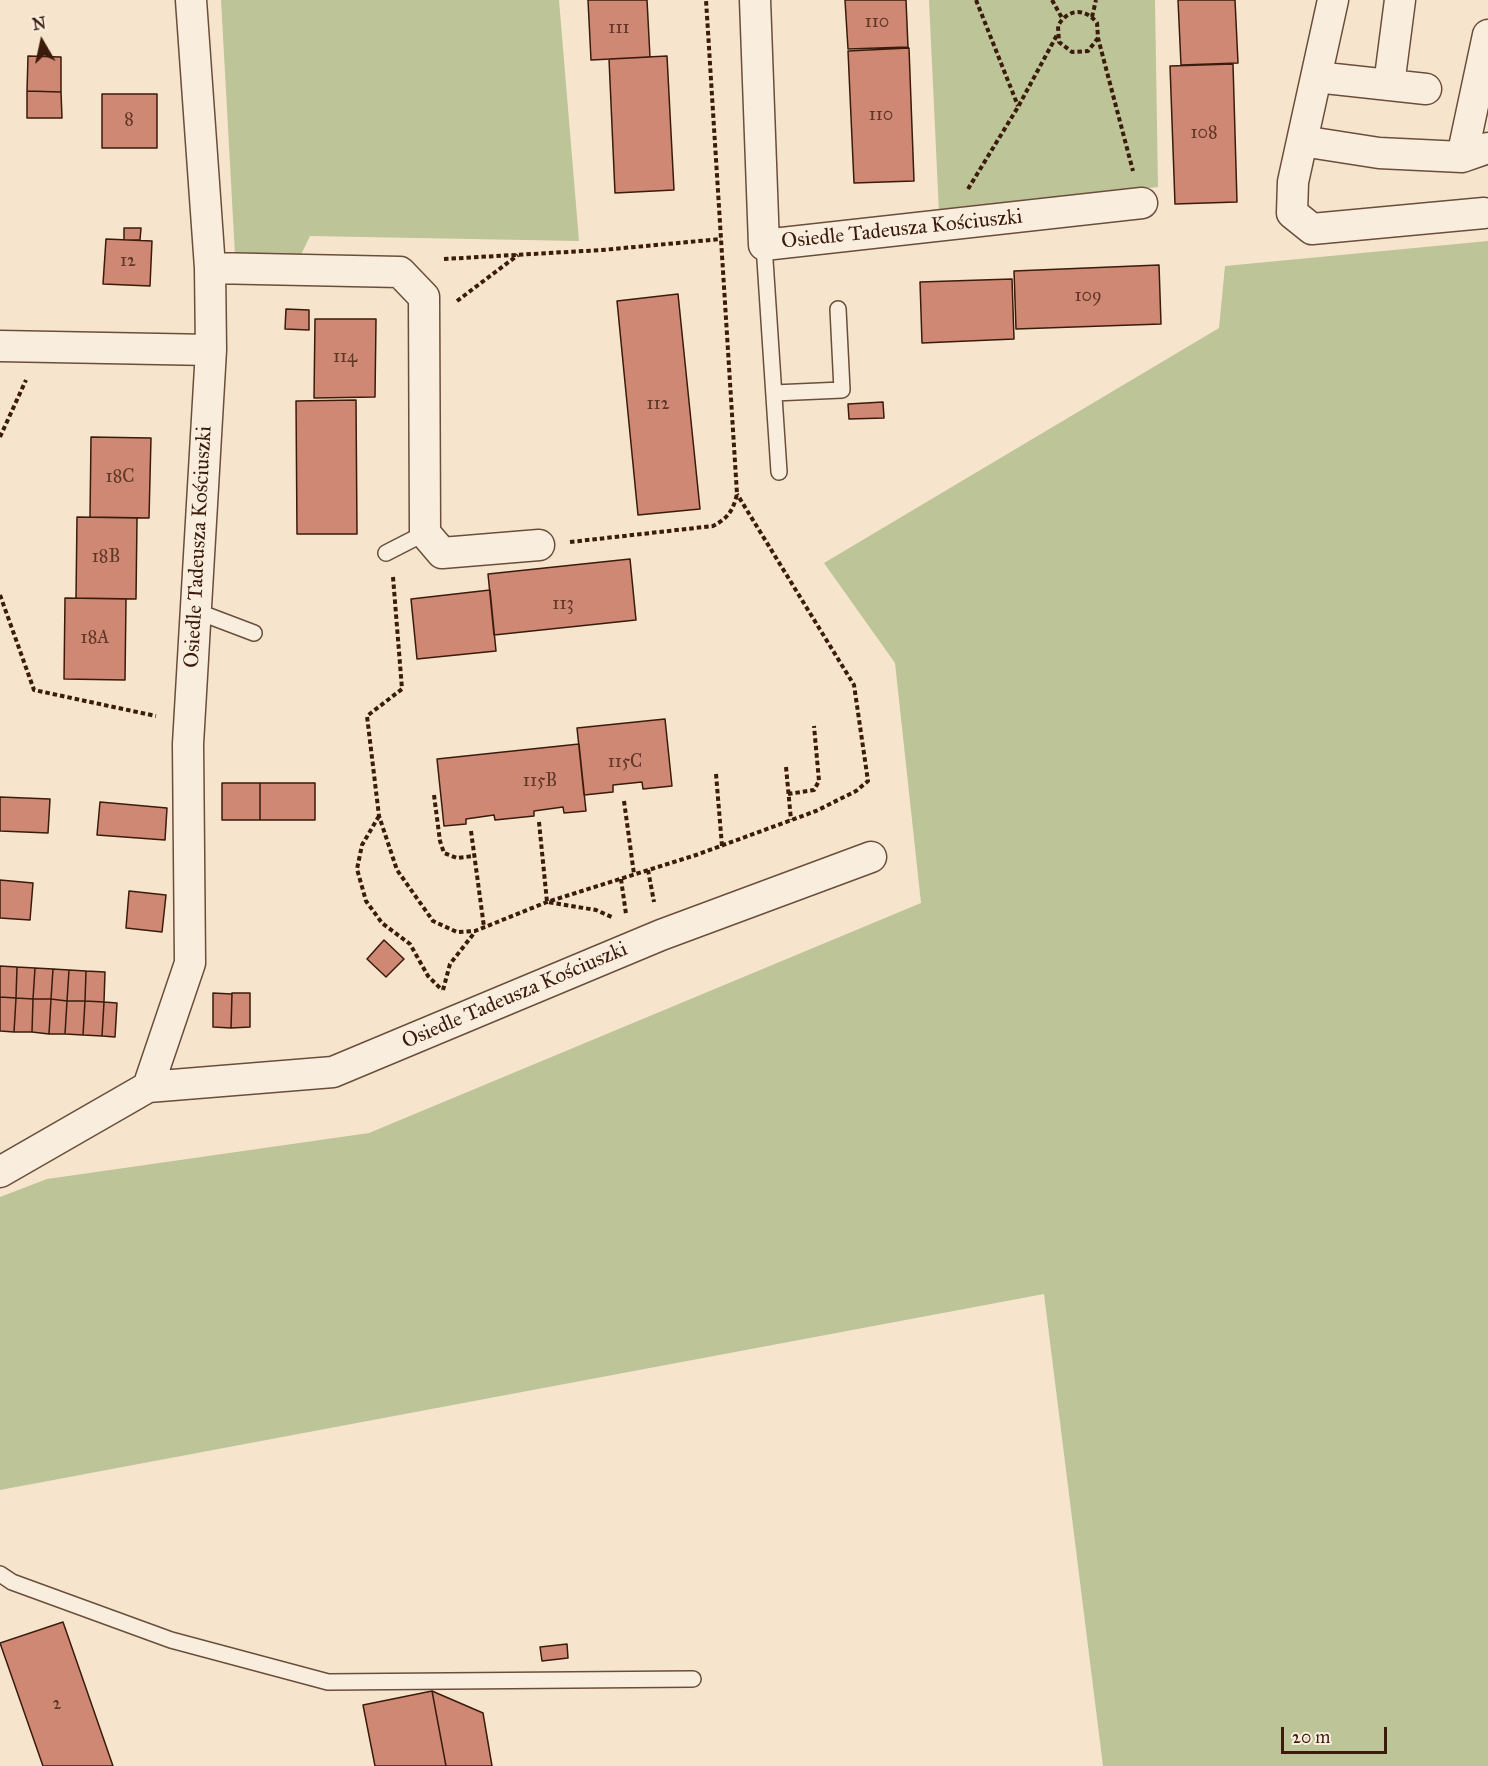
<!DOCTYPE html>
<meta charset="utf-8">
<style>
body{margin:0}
#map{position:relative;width:1488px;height:1766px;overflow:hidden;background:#f6e5cc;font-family:"IM FELL Great Primer",serif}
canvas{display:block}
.north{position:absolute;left:12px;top:12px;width:60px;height:60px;-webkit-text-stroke:4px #f9eede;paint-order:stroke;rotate:351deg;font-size:16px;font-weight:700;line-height:24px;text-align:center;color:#3b1b0b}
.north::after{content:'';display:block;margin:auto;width:21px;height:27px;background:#3b1b0b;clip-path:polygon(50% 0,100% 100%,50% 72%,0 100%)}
.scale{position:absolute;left:1281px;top:1727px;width:106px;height:27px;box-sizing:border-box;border:3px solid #3b1b0b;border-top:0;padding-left:8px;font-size:18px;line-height:21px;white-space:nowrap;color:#3b1b0b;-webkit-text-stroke:4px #f9eede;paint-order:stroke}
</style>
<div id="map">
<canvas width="1488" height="1766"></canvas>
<div class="north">N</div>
<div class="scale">20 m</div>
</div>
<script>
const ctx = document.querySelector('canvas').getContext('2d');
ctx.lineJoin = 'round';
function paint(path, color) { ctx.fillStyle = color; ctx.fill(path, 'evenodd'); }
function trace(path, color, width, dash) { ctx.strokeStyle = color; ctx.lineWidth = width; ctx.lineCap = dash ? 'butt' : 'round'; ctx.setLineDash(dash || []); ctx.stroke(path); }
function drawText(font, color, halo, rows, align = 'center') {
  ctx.font = font + ' "IM FELL Great Primer",serif'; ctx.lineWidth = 4.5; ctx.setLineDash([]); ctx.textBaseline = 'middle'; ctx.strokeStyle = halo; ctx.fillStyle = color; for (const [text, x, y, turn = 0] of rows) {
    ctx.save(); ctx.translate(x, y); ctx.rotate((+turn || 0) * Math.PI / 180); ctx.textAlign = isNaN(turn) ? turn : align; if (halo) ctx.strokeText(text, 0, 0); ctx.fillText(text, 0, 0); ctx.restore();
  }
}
const green = new Path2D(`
 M221,0h338l20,241 -269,-5 -12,25 -63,-6z
 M929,0h226l3,187 -219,26z
 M1488,241v1525h-385l-59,-472 -1044,196v-293l47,-18 322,-46 552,-230 -26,-240 -71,-100 395,-235 6,-62z`);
const building = new Path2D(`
 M588,0h59l3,57 -59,3z
 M845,0h61l2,47 -60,2z
 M1178,0h57l3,63 -57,2z
 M909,48l5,133 -60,2 -6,-132z
 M28,56l33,1v35l-34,-1z
 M667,56l7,134 -59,3 -6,-134z
 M1233,64l4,138 -62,2 -5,-138z
 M27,91l34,1 1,26h-35z
 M102,94h55v54h-55z
 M124,228h17l-1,12h-16z
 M106,239l46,2 -2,45 -47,-2z
 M1159,265l2,59 -145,5 -2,-58z
 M1012,279l2,60 -92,4 -2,-61z
 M678,294l22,215 -62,6 -21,-214z
 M286,309l23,1v20l-24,-1z
 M315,319h61l-1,78 -61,1z
 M356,400l1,134h-60l-1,-133z
 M883,402l1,16 -35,1 -1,-15z
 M91,437l60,1 -2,80 -59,-1z
 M77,517l60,1 -1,81 -60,-1z
 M630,559l6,61 -142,15 -6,-61z
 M490,590l6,61 -79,8 -6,-60z
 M65,598l61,1 -1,81 -61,-1z
 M665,719l7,67 -29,3 -1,-7 -29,3v7l-29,3 -7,-67z
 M579,744l7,67 -22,2 -1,-6 -29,4v5l-39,4 -1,-5 -28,4v5l-22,2 -7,-67z
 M222,783h38v37h-38z
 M260,783h55v37h-55z
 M0,797l50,2 -2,34 -48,-2z
 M100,802l67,6 -2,32 -68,-5z
 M0,880l33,3 -3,37 -30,-2z
 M129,891l37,4 -4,37 -36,-4z
 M384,940l20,19 -18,18 -19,-18z
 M0,966l17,1 -1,31 -16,-1z
 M17,967l18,1 -2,31 -17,-1z
 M35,968l18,1 -2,30h-18z
 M53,969l16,1 -2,31 -16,-2z
 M69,970l17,1 -1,30h-18z
 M86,971l19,1 -1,30 -19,-1z
 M213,993l19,1 -1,34 -18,-1z
 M232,993h18v34l-19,1z
 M0,997l16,1 -2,34 -14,-1z
 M16,998l17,1 -1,33h-18z
 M33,999h18l-2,35 -17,-2z
 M51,999l16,2 -2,33h-16z
 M67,1001h18l-2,34 -18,-1z
 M85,1001l19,1 -2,34 -19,-1z
 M104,1002l13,1 -2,34 -13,-1z
 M63,1622l50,144h-70l-43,-123z
 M567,1644l1,14 -26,3 -2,-14z
 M432,1691l14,75h-71l-12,-61z
 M432,1691l51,22 9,53h-46z`);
const path = new Path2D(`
 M976,0l42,106
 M1052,0l10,18
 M1092,17l4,-17
 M1098,38l-10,13 -16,1 -13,-10 -1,-16c9,-17 27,-19 39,-3l1,15 35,133
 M968,189l50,-82 39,-72
 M444,259l158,-9 119,-11
 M457,301l61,-46
 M0,437l26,-57
 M570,542l143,-16c15,-8 20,-15 24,-32l-31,-494
 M393,577l9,112 -35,27 12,100 18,54 36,51 24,11 18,-1 72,-29 149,-47 120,-44 40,-20 12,-10 -14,-96 -117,-191
 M0,595l34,95 122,26
 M786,767l5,53
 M716,774l6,72
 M788,794l26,-4 5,-9 -5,-55
 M434,795l6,46 4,12 13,5 17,-2
 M624,801l10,73
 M379,816l-17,29 -5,24 9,32 16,22 28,21 18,32 14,14
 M539,822l8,80 49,8 18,8
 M471,831l13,96
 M648,870l6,32
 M621,879l5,35
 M443,990l7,-26 25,-32`);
const lane = new Path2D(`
 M764,245l15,227
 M774,393l68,-3 -4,-81
 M386,553l39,-20
 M196,611l58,22
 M0,1574l12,8 159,58 157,42 365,-3`);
const street = new Path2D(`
 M755,0l9,245 378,-42
 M1333,0l-31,141 77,12 83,4 26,-9
 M1316,77l110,12
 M1389,85l11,-85
 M1302,141l-9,41 -1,31 20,16 172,-16
 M1462,157l26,-122
 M210,268l190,4 24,25 1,236 17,20 97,-8
 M0,346l211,4
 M148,1087l185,-15 328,-137 210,-78
 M0,1172l148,-85 42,-124 -2,-219 23,-394 -1,-82 -19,-268`);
const numberNames = [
 ["110",877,23],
 ["111",619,29],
 ["110",881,116],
 ["8",129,121],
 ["108",1204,134],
 ["12",128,262],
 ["109",1088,297],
 ["114",345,358],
 ["112",658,405],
 ["18C",120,478],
 ["18B",106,558],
 ["113",563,605],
 ["18A",95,639],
 ["115C",625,763],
 ["115B",540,782],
 ["2",57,1705]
];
const streetNames = [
 ["Osiedle Tadeusza Kościuszki",902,230,-6],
 ["Osiedle Tadeusza Kościuszki",199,547,-87],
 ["Osiedle Tadeusza Kościuszki",515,996,-23]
];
paint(green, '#bdc497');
paint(building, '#ce8874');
trace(building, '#3b1b0b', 1.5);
trace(lane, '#6a4e3b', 18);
trace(street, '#6a4e3b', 33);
trace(path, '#3b1b0b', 4, [4.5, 3]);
trace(lane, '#f9eede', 15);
trace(street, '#f9eede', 30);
drawText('18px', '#603625', null, numberNames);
drawText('21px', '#3b1b0b', '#f9eede', streetNames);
</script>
